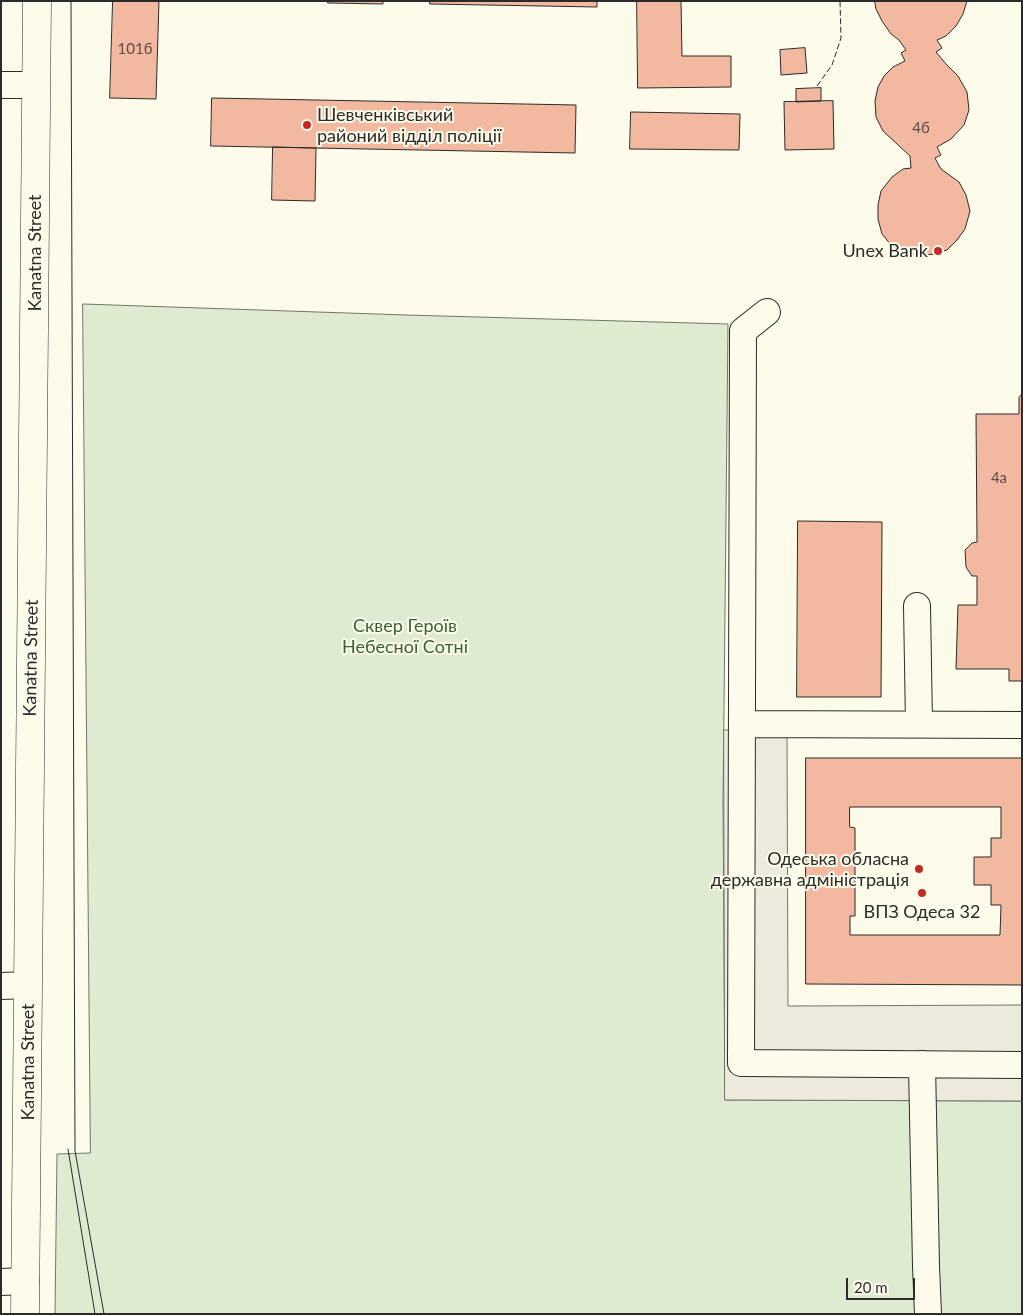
<!DOCTYPE html>
<meta charset="utf-8">
<style>
body{margin:0}
#map{position:relative;width:1023px;height:1315px;overflow:hidden;background:#fdfbea;font-family:Lato,sans-serif}
canvas{display:block}
.frame{position:absolute;inset:0;border:2px solid #2b2b2b;pointer-events:none}
.scale{position:absolute;left:846px;top:1278px;width:69px;height:22px;box-sizing:border-box;border:2px solid #2b2b2b;border-top:0;padding-left:6px;font-size:15px;line-height:18px;white-space:nowrap;color:#2b2b2b;-webkit-text-stroke:4px #fdfbea;paint-order:stroke}
</style>
<div id="map">
<canvas width="1023" height="1315"></canvas>
<div class="frame"></div>
<div class="scale">20 m</div>
</div>
<script>
const ctx = document.querySelector('canvas').getContext('2d');
ctx.lineJoin = 'round';
function paint(path, color) { ctx.fillStyle = color; ctx.fill(path, 'evenodd'); }
function trace(path, color, width, dash) { ctx.strokeStyle = color; ctx.lineWidth = width; ctx.lineCap = dash ? 'butt' : 'round'; ctx.setLineDash(dash || []); ctx.stroke(path); }
function drawText(font, color, halo, rows, align = 'center') {
  ctx.font = font + ' Lato,sans-serif'; ctx.lineWidth = 4; ctx.setLineDash([]); ctx.textBaseline = 'middle'; ctx.strokeStyle = halo; ctx.fillStyle = color; for (const [text, x, y, turn = 0] of rows) {
    ctx.save(); ctx.translate(x, y); ctx.rotate((+turn || 0) * Math.PI / 180); ctx.textAlign = isNaN(turn) ? turn : align; if (halo) ctx.strokeText(text, 0, 0); ctx.fillText(text, 0, 0); ctx.restore();
  }
}
const green = new Path2D(`
 M83,304l323,11 322,9 -5,477 2,299 297,1v213h-967l2,-160 33,-1z`);
const parking = new Path2D(`
 M724,730l63,1 1,275 234,-1v96l-297,-1z`);
const building = new Path2D(`
 M113,1h46l-3,98 -46,-1z
 M328,1h55v3l-55,-1z
 M430,1h167v6l-167,-3z
 M637,1h44l1,55h49v31l-93,1z
 M875,1h92l-4,13 -7,12 -10,10 -9,4 5,8 -6,4 10,12 12,12 9,16 2,18 -5,15 -13,14 -14,8 4,8 -6,3 6,11 18,13 7,13 4,16 -5,18 -8,11 -10,10 -13,4 -15,2 -15,-3 -13,-8 -9,-11 -4,-15v-14l3,-14 11,-14 11,-8 8,-1 -1,-12 -27,-25 -7,-14 -1,-16 3,-14 6,-11 9,-9 12,-6 -4,-8 5,-3 -7,-10 -8,-6 -9,-13 -6,-12z
 M805,48l2,25 -26,2 -1,-25z
 M821,88v13l-25,1v-13z
 M212,98l364,7 -1,48 -364,-7z
 M833,101l1,48 -49,1 -1,-48z
 M631,112l109,2 -1,36 -109,-1z
 M273,147l43,1 -1,53 -43,-1z
 M1022,394v287h-13v-12h-53l2,-64h19v-29h-5l-6,-9 -1,-17 7,-7 5,-1 -1,-128h43v-16z
 M798,521l84,1 -1,175h-84z
 M806,758h216v227l-216,-1zM850,807h151v31h-10v19h-17v28h17v20h10l-1,30h-150v-19h5v-88l-5,-1z`);
const minor = new Path2D(`
 M1,85h35
 M767,312l-24,19 -2,732 281,2
 M917,606l2,118
 M742,724l280,1
 M1,986l27,-1
 M922,1064l4,202 2,48
 M1,1282l25,-1`);
const major = new Path2D(`
 M25,1314l12,-1313`);
const tram = new Path2D(`
 M71,1l4,1150 29,163
 M68,1149l27,165`);
const fence = new Path2D(`
 M817,86l15,-21 9,-27 -1,-37`);
const markers = [
 [307,125,5,"#c62828"],
 [938,251,5,"#c62828"],
 [919,869,5,"#c62828"],
 [922,893,5,"#c62828"]
];
const numberNames = [
 ["101б",135,49],
 ["4б",921,128],
 ["4а",999,478]
];
const poiNames = [
 ["Шевченківський",317,115,"left"],
 ["районий відділ поліції",317,136,"left"],
 ["Unex Bank",928,251],
 ["Одеська обласна",909,859],
 ["державна адміністрація",909,880],
 ["ВПЗ Одеса 32",922,912,"center"]
];
const streetNames = [
 ["Kanatna Street",35,253,-90],
 ["Kanatna Street",31,658,-89],
 ["Kanatna Street",28,1062,-90]
];
const parkNames = [
 ["Сквер Героїв",405,626],
 ["Небесної Сотні",405,647]
];
paint(green, '#deebd1');
trace(green, '#74746e', 1);
paint(parking, '#eceadb');
trace(parking, '#74746e', 1);
paint(building, '#f2b8a0');
trace(building, '#2b2b2b', 1);
trace(minor, '#2b2b2b', 28);
trace(major, '#2b2b2b', 29);
trace(minor, '#fdfbea', 26);
trace(major, '#fdfbea', 28);
trace(tram, '#2b2b2b', 1);
trace(fence, '#2b2b2b', 1, [6, 2.5]);
for (const [x, y, r, color] of markers) { const dot = new Path2D(); dot.arc(x, y, r, 0, 2 * Math.PI); ctx.fillStyle = color; ctx.fill(dot); trace(dot, '#fdfbea', 2); }
drawText('15px', '#5d4e48', null, numberNames);
drawText('18px', '#2b2b2b', '#fdfbea', poiNames, 'right');
drawText('18px', '#2b2b2b', '#fdfbea', streetNames);
drawText('18px', '#34623c', '#fdfbea', parkNames);
</script>
